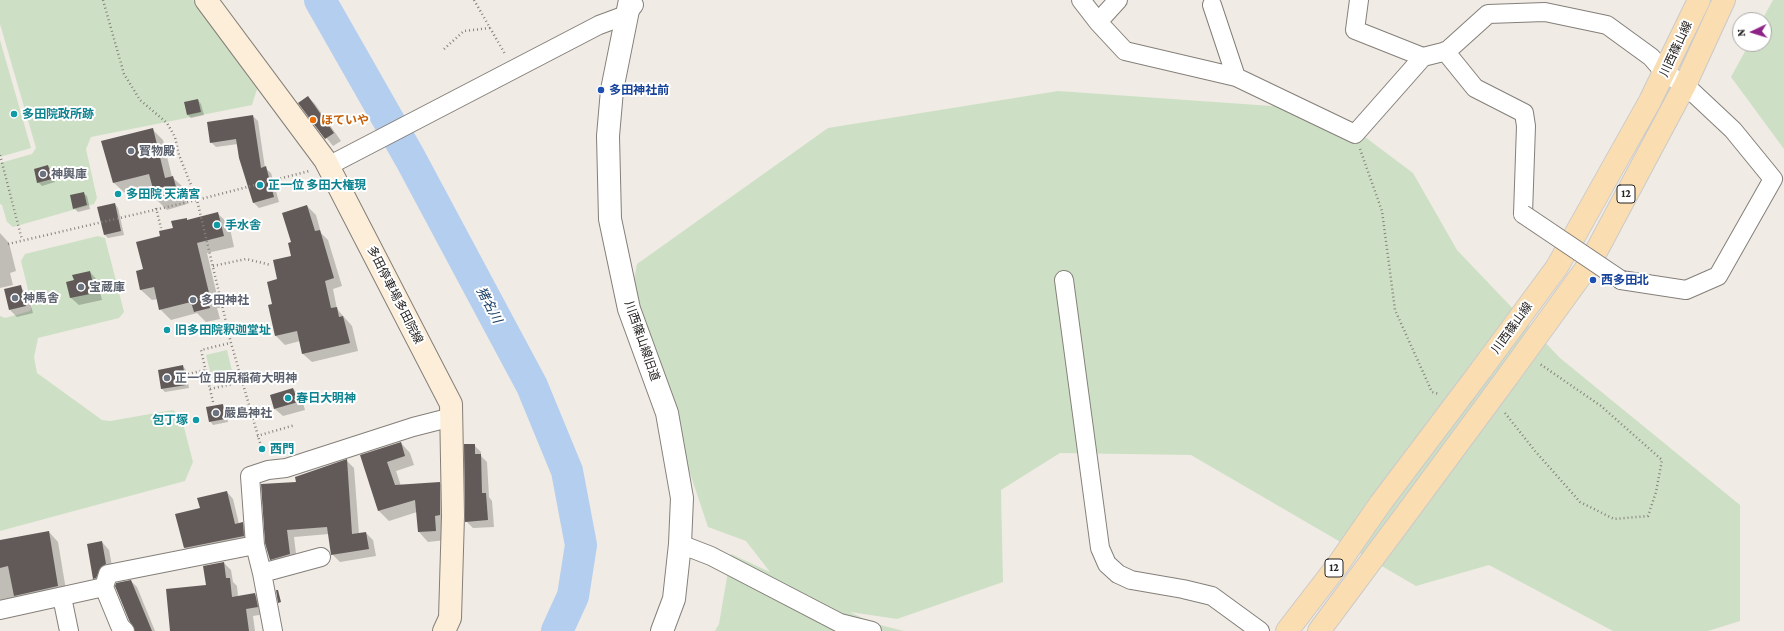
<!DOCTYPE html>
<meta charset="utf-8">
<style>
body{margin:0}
#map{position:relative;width:1784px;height:631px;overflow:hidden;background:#f0ebe4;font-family:"Crimson Pro",serif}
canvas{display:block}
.north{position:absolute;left:1732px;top:12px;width:40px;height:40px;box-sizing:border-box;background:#fff;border:1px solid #a8a7a6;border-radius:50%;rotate:266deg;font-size:11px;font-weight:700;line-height:16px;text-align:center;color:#252321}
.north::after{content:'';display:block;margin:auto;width:14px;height:18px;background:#8e2387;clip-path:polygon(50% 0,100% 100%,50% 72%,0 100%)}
</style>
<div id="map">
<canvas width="1784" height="631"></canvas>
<div class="north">N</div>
</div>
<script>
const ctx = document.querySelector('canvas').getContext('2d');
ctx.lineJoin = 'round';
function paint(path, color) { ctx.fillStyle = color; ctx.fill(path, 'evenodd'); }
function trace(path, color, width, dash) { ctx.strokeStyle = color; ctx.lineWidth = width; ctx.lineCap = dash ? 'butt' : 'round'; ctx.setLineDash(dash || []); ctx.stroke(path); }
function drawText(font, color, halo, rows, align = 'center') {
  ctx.font = font + ' "Crimson Pro","Noto Sans JP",serif'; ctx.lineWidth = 4; ctx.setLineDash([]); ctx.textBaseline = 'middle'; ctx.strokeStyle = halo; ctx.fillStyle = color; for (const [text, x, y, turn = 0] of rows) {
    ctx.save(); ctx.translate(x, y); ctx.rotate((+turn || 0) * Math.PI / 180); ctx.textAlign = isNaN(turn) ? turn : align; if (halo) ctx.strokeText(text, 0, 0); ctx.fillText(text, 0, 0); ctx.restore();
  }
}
const green = new Path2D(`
 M0,0h193l64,89 -5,16 -161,32 -5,12 11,49 -3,6 -81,23 -6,-5 -5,-17 -2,-1v-41l32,-9 4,-6 -36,-124z
 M1773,0h11v149l-53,-72 18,-33h15v-24h-2z
 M0,40l31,108 -31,9z
 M1058,91l271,19 84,63 44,77 103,108 180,147v116l-32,10h-95l-124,-66 -73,21 -225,-131 -131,-2 -59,37 2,92 -106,37 -47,-7 22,11 32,8h-189l4,-7 12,-70 39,18 -24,-31 -38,-14 -77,-231 6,-32 191,-136z
 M98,236l7,2 19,74 -5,6 -81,20 -4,19 3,16 65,47 8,1 63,-11 8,6 12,46 -8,19 -185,50v-215l5,2 25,-7 2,-5 -11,-45 4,-7z
 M227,350l7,29 -21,5 -7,-29z`);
const shadow = new Path2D(`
 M308,97l7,7 26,37 -8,5 -34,-43z
 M198,100l3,4 3,11 -13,3 -3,-3z
 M253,116l5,5 7,47 6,5 8,29 -20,6 -5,-5 -14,-46 -2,-13 -22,3 -5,-5z
 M152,129l11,11 9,37 11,10 4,17 -20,6 -11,-11 -3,-13 -28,7 -11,-10zM175,188h2l3,11h-2z
 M48,166l3,4 4,12 -13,4 -4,-4z
 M83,193l4,3 3,13 -12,3 -4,-4z
 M115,204l3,4 6,27 -16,3 -3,-3z
 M307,206l9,9 5,18 7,7 14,46 -9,3 4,20 15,17 6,25 -46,11 -9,-8 -3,-13 -15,4 -9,-9 -7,-30 4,-1 5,-25 15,-23 -1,-15z
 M218,214l11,10 5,23 -27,6 13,55h-3l3,11 -14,3 -9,-9 -26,7 -11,-11 -2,-10 -6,1 -11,-10 3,-20 17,-33 25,-18 2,2z
 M0,233l9,10 7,28 -6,2 3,12 -13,3z
 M90,272l7,8 5,20 -23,5 -8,-7 -3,-16 7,-1z
 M20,287l8,7 5,19 -16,4 -7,-7z
 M183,366l3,4 3,18 -24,4 -3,-3z
 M293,389l8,7 4,14 -22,6 -8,-7 -4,-14z
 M222,405l4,4 2,13 -15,3 -3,-4z
 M401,443l9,10 4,12 -18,6 5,15 39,-3 9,10 -3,47 -18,2 -9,-10 -2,-20 -28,9 -10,-10 -18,-55z
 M474,445l7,7v4l6,6 2,35 3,4 2,26 -21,1 -7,-7z
 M347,461l7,7 5,66 7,-1 7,7 3,16 -36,6 -8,-8 -3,-20 -35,3 3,25 -19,5 -8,-7 28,-77z
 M227,492l6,7 6,25 3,-1 7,7 1,13 -58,12 -7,-7 16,-39z
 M49,532l9,10 9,54 -67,8v-62z
 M102,542l7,8 4,21 -12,15 -7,-8z
 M224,563l7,7 2,12 4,4 1,11 17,-2 7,7 3,12 -12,2 2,15h-43l-5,-45z
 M131,581l6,6 18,44h-19z`);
const river = new Path2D(`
 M320,0l90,158 122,228 35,85 14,74 -8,51 -16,35`);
const building = new Path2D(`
 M308,96l26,37 -9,6 -27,-36z
 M198,99l3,13 -14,3 -3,-13z
 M253,115l8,53 5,-2 8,31 -21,6 -14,-45 -3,-19 -26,4 -3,-21z
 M153,128l12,50 8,-2 5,18 -22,6 -7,-26 -36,9 -12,-42z
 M48,165l4,14 -15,4 -3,-14z
 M84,192l3,13 -14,4 -3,-14z
 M115,203l6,28 -17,4 -7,-28z
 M307,205l8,26 5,-1 14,48 -9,3 6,27 6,-1 2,10 4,-1 7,27 -48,11 -5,-23 -22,5 -7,-31 4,-1 -5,-22 10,-3 -4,-19 18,-4 -3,-13 3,-1 -9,-29z
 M218,212l6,24 -27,7 13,54 -3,1 3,10 -16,4 -3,-10 -32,8 -5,-23 -14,3 -4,-19 7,-2 -7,-27 24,-6 -1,-5 14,-3 -2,-7 16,-3v2z
 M90,271l5,22 -25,5 -4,-16 8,-2 -2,-5z
 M21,285l5,21 -17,4 -5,-21z
 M183,365l3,20 -25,4 -3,-19z
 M293,388l5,14 -24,7 -4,-14z
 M223,404l2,15 -16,3 -3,-15z
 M401,442l4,14 -18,6 8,23 45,-3v33l-5,1 1,15 -18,1 -3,-32 -37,11 -18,-56z
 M464,444h11v10h6l1,39h4l2,27 -23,2z
 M347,459l5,75 14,-2 3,17 -38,6 -4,-28 -40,3 3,24 -20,6 -5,-17 -4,-59 35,-2 -1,-5z
 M227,491l8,33 8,-2 1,14 -60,12 -9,-34 25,-6 -3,-10z
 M49,531l9,55 -44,10 -6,-30 -8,2v-28z
 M102,541l4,23 -5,3 -5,11 -3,1 -6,-35z
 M224,562l2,16h4l2,19 23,-4 3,14 -12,2 3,22h-79l-4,-42 40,-4 -3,-19z
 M131,580l21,51h-17l-6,-11 -14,-34 1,-3z
 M276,590h2l3,12 -3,1z`);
const path = new Path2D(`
 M103,0l21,74 16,26 27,23 8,14 4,18 18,45 34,143 32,110
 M474,0l31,54
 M444,49l20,-18 26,-3
 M1360,149l22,62 13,99 37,82 7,2
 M0,155l22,85
 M156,208l5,20
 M8,244l189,-44 112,-29
 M213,266l33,-7 25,6
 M188,374l17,-4
 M210,389l32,-7
 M213,402l-12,-52 29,-7
 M1505,413l30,38 45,51 34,17 34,-3 8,-24 6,-32 -61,-54 -61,-42
 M257,436l38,-11`);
const minor = new Path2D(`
 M1081,0l17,22 27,29 111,26 119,57 68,-77
 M1359,0l-4,30 68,27 24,-6 41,-37 57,-2 62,13 44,32 14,16 20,12 48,45 40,49 -55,97 -32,14 -65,-10
 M1212,5l24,72
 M1098,22l20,-22
 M1445,51l30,37 49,25 2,13 -3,88
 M328,166l271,-141 27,-10 8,-10
 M1064,280l36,268 7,16 11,10 13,6 52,9 29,7 48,35
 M680,544l31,12 129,67 32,8
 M262,573l59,-16
 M104,587l16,39 5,5
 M62,597l7,34
 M0,610l104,-23 4,-13 147,-29
 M273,631l-11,-58 -7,-28 -5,-69 18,-6 18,-2 127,-41 39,-10`);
const tertiary = new Path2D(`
 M630,0l-18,90 -4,46 2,83 19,90 38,104 15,85 -2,46 -6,55 -12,32`);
const secondary = new Path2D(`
 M206,0l119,160 126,244 2,112 -3,102 -6,13`);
const primary = new Path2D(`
 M1481,370l76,-103 93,-166 49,-101
 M1508,376l82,-113 95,-178 39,-85
 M1287,631l50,-65 43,-62
 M1319,631l90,-121`);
const minorBridge = new Path2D(`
 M1523,214l98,66`);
const primaryBridge = new Path2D(`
 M1380,504l101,-134
 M1409,510l99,-134`);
const markers = [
 [601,90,4,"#1a4fb4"],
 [14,114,4,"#0f9aa8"],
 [313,120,4,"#e8710a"],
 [131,151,4,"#6b7280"],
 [43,174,4,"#6b7280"],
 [260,185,4,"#0f9aa8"],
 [118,194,4,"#0f9aa8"],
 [217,225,4,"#0f9aa8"],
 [1593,280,4,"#1a4fb4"],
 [81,287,4,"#6b7280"],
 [15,298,4,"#6b7280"],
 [193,300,4,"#6b7280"],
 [167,330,4,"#0f9aa8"],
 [167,378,4,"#6b7280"],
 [288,398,4,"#0f9aa8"],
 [216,413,4,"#6b7280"],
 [196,420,4,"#0f9aa8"],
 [262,449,4,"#0f9aa8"]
];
const shields = [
 [1626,194,18],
 [1334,568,18]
];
const shieldNames = [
 ["12",1626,194],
 ["12",1334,568]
];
const streetNames = [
 ["川西篠山線",1676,49,-65],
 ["多田停車場多田院線",395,295,63],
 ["川西篠山線",1512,328,-54],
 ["川西篠山線旧道",642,341,71]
];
const transitNames = [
 ["多田神社前",609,90],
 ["西多田北",1601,280]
];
const cultureNames = [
 ["多田院政所跡",22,114],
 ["正一位 多田大権現",268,185],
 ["多田院 天満宮",126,194],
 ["手水舎",225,225],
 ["旧多田院釈迦堂址",175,330],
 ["春日大明神",296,398],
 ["包丁塚",188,420,"right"],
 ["西門",270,449]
];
const foodNames = [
 ["ほていや",321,120]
];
const worshipNames = [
 ["寳物殿",139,151],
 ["神輿庫",51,174],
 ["宝蔵庫",89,287],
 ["神馬舎",23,298],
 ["多田神社",201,300],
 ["正一位 田尻稲荷大明神",175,378],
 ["嚴島神社",224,413]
];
const waterNames = [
 ["猪名川",489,305,62]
];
paint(green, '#cde0c5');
paint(shadow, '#0003');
trace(river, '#b4ceef', 32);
paint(building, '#625a58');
trace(minor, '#847f79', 20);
trace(tertiary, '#847f79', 24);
trace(secondary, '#847f79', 24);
trace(primary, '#cbcaca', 24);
trace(path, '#85817d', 2.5, [1, 3]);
trace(minor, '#fff', 18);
trace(tertiary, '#fff', 22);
trace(secondary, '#fceed8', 22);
trace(primary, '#fadeb2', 22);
trace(minorBridge, '#847f79', 20, []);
trace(primaryBridge, '#cbcaca', 24, []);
trace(minorBridge, '#fff', 18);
trace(primaryBridge, '#fadeb2', 22);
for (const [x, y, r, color] of markers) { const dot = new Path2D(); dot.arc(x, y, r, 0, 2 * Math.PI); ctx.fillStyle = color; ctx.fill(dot); trace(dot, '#fff', 1.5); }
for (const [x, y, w] of shields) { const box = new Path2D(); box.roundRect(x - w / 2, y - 9, w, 18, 3); ctx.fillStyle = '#fff'; ctx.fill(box); trace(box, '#252321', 1); }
drawText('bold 11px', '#252321', null, shieldNames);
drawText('12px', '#252321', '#fff', streetNames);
drawText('bold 12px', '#164399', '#fff', transitNames, 'left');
drawText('bold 12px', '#0d838f', '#fff', cultureNames, 'left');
drawText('bold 12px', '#c56008', '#fff', foodNames, 'left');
drawText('bold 12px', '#5b616d', '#fff', worshipNames, 'left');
drawText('italic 13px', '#183d66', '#fff', waterNames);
</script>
